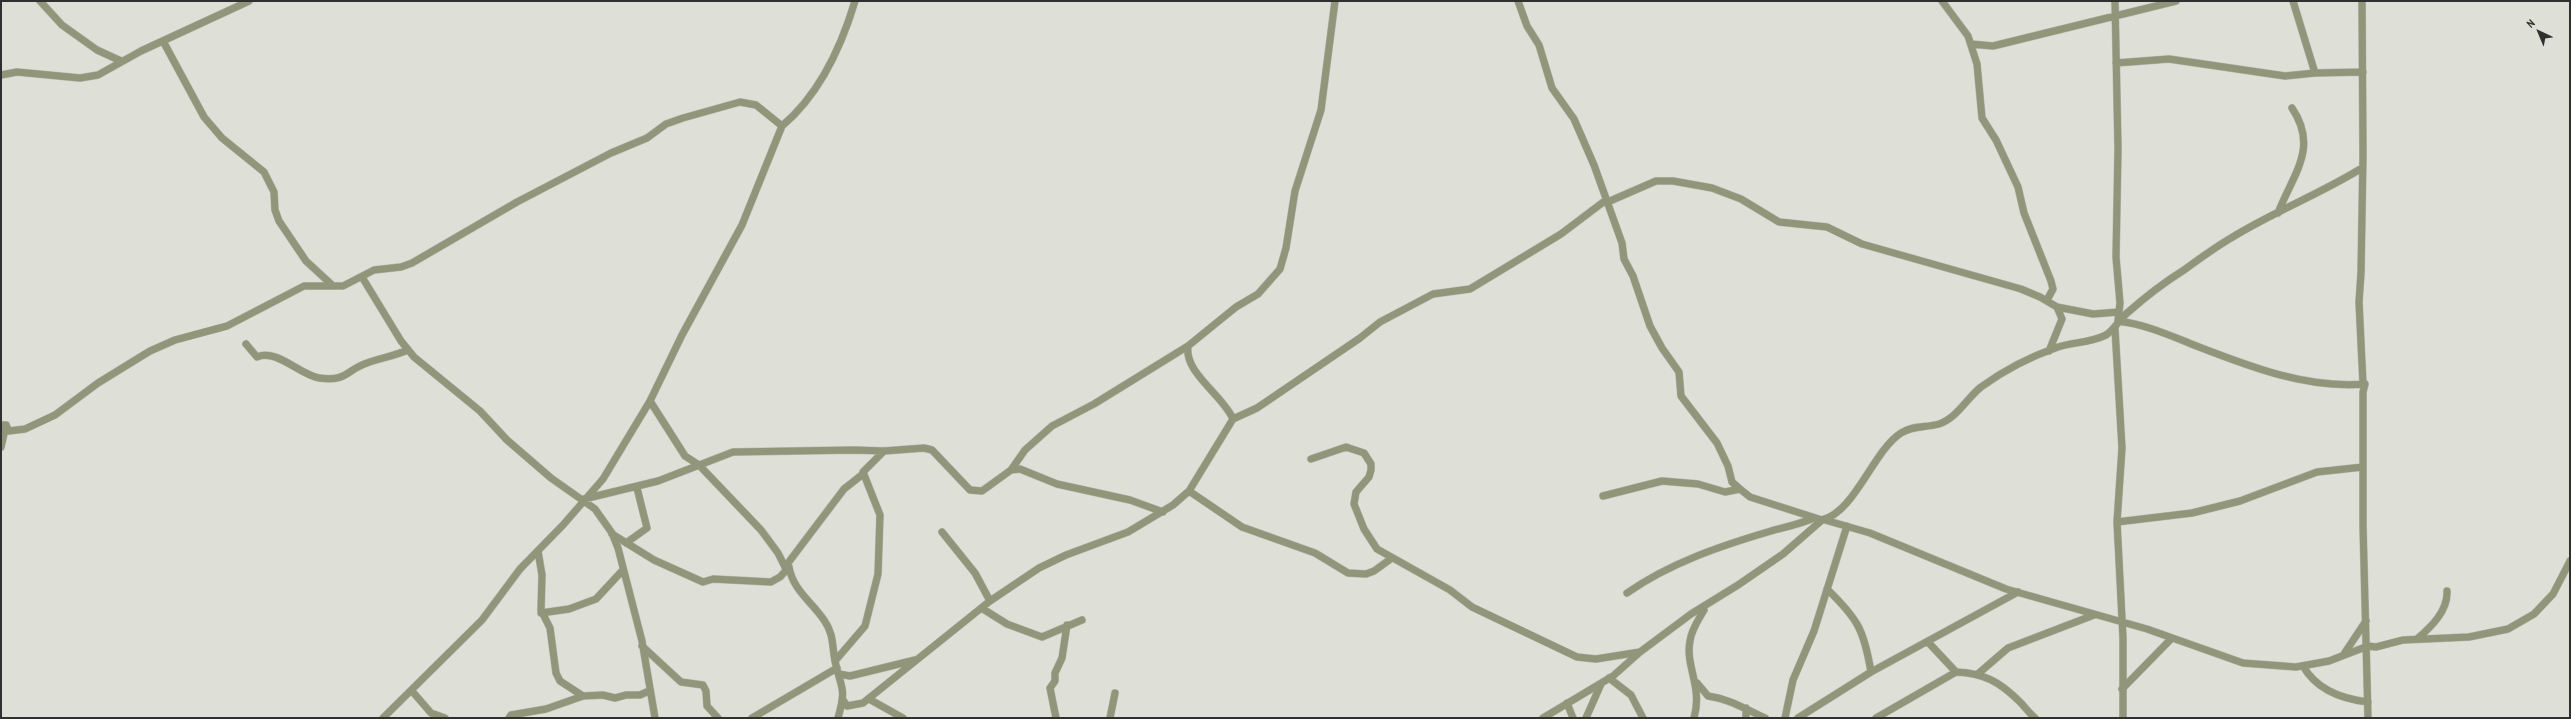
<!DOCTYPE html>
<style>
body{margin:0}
#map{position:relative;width:2571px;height:719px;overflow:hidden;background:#dedfd7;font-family:"Archivo Narrow",sans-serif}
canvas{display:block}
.frame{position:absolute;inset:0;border:2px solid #30312e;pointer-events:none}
.north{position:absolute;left:2519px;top:12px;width:40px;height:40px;-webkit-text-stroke:3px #dedfd7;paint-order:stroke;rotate:316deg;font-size:11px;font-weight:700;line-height:16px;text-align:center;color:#30312e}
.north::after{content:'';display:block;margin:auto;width:14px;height:18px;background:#30312e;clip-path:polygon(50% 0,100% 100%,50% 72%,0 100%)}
</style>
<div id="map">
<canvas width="2571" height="719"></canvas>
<div class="frame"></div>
<div class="north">N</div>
</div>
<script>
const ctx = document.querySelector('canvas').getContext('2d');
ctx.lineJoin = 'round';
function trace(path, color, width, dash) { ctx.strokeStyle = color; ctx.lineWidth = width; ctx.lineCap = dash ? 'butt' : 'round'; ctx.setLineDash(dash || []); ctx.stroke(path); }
const minor = new Path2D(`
 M40,1l22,24 35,25 24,11
 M1518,1l9,25 12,19 13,43 22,31 20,46 28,78 2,16 9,17 17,50 12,22 17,24 2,24 36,47 11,23 4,16 8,7
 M1942,1l26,35 9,28 5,54 14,22 22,47 6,26 27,68 2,8 -6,11
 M2115,1l3,148 -2,108 4,46 -2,18c26,3 51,14 76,24 54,21 112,44 171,39
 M2293,1l22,72
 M2362,1l1,154 -2,118 -2,29 4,82h2l-2,8v134l5,192
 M163,41l41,76 18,21 42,34 10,20 1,18 4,11 27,40 25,23
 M1971,44l22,2 183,-45
 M2116,63l53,-4 116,17 30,-3 48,-1
 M1,75l16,-3 63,6 18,-3 43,-24 108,-50
 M782,126c38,-32 59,-78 73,-125
 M2278,213c15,-39 41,-65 14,-105
 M362,277l39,64 13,16 66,54 27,29 44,38 44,31 17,24 6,15 24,93 13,77
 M2057,307l36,7 26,-2
 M2115,329l7,119 -5,74 6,116v80
 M246,344l11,13c19,-9 43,18 62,21 28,4 27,-8 48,-15 14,-5 27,-7 41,-13
 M650,401l35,55 14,9 62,65 17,23 7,14h4c4,23 22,34 35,53 10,14 8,26 11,41 6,29 12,25 3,57
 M1233,419c-11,-25 -49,-46 -45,-73l48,-39 22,-13 22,-25 6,-21 9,-57 26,-81 14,-109
 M1,425h5l3,6 16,-2 30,-14 43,-32 52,-32 25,-11 52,-14 77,-40h39l31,-16 27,-3 11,-4 105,-61 94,-49 36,-15 19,-14 17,-6 57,-16 16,3 26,21 -40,99 -60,110 -32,66 -47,78 -40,46 -43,44 -38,51 -99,98
 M1,447l5,-22
 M1311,459l35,-12 18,6 7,11v6l-2,7 -13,15 -2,12 10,25 13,20 73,41 22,17 105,50 19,2 44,-7
 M1011,470l14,-20 27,-24 42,-22 94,-58
 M1189,491l53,36 73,26 33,20 18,1 8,-3 18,-13
 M1603,496l59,-15 36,3 27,8 15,-3 10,8 72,23
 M584,499l74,-18 75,-29 121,-2 30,1 40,-3 8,2 38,40 12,1 29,-21 9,-1 37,15 73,16 33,12
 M1825,520l45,13 136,56 141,40 96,34 53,4 33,-6 39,-15 8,1 27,-7 66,-3 39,-8 26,-15 19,-20 17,-33
 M2117,522l75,-9 48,-12 77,-29 46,-5
 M942,532l33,41 15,28
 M612,534l42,26 49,22 10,-3 58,3 9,-5 9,-10
 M626,543l21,-15 -10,-40
 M538,551l4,24 -1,35 9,18 6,45 4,8 23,15
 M785,567l59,-78 19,-15
 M1827,589c31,30 37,41 44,83
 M1627,593c43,-30 93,-47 144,-62 15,-4 29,-7 43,-13
 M983,609l24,15 35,13 40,-17
 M541,613l28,-4 27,-10 27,-29
 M2417,639c14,-12 31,-28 30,-48
 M1928,642l28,30c28,1 44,10 64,30 5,5 9,11 15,16
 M642,646l39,36 22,3 3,6 1,15 11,12
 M2344,654l22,-33
 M835,661l30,-35 13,-52 2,-59 -17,-43 21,-21
 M2303,666c13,23 39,33 65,36
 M1979,673l29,-25 86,-33
 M839,674l11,2 65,-16
 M1609,678l22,17 12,23
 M1697,683l11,13c22,3 37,13 57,22
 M2122,689l50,-51
 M412,691l19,22 14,5
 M869,699l34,19
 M843,700l4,6 16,-3 127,-102 49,-33 27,-13 62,-23 45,-27 16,-14 44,-72 24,-11 103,-70 20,-16 53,-28 37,-5 91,-55 45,-34 4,1 46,-20h17l39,7 29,11 38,23 48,5 35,17 159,45 19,8 17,10 5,12 -13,32
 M1567,703l6,15
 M509,718l2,-3 35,-6 37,-13 20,-1 12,3 11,-3h14l9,-4
 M752,718l85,-50
 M1056,718l-6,-30 5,-7v-8l7,-15 5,-33
 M1110,718l5,-25
 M1543,718l70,-42 27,-24 51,-38 47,-29 45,-31 39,-34c33,-8 51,-69 79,-87 13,-8 24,-5 38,-9 18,-6 28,-26 42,-37 22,-16 51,-31 77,-40 15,-5 32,-4 48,-12 9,-6 12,-14 20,-21 18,-16 37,-31 58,-44 15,-11 30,-22 47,-32 42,-26 89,-44 131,-70
 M1586,718l15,-34
 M1694,718c9,-31 -9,-52 -4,-77 1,-11 9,-22 14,-31
 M1746,718v-10
 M1785,718l8,-38 21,-49 33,-105
 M1798,718l73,-46 147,-80
 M1876,718l80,-46`);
trace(minor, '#bbbcb5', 8);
trace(minor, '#91957a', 7);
</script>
